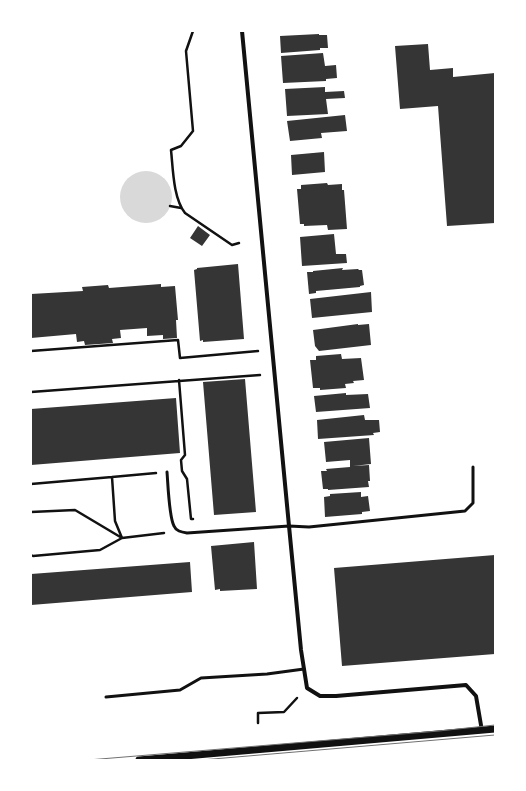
<!DOCTYPE html>
<style>
body{margin:0}
#map{position:relative;width:526px;height:791px;overflow:hidden;background:#fff;font-family:"Source Sans 3",sans-serif}
canvas{display:block}
.frame{position:absolute;inset:0;border:32px solid #fff;pointer-events:none}
</style>
<div id="map">
<canvas width="526" height="791"></canvas>
<div class="frame"></div>
</div>
<script>
const ctx = document.querySelector('canvas').getContext('2d');
ctx.lineJoin = 'round';
function paint(path, color) { ctx.fillStyle = color; ctx.fill(path, 'evenodd'); }
function trace(path, color, width, dash) { ctx.strokeStyle = color; ctx.lineWidth = width; ctx.lineCap = dash ? 'butt' : 'round'; ctx.setLineDash(dash || []); ctx.stroke(path); }
const water = new Path2D(`
 M120 197a26 26 0 1 1 52 0a26 26 0 1 1-52 0Z`);
const building = new Path2D(`
 M319,34v1h8l1,13h-8v2l-39,3 -1,-17z
 M428,44l2,26 23,-2v9l42,-4v150l-48,3 -9,-120 -38,3 -5,-63z
 M323,53l2,13 11,-1 1,13 -11,1v2l-43,2 -2,-27z
 M325,87v5l19,-1 1,7 -19,1 2,15 -41,2 -2,-27z
 M345,115l2,16 -26,2 1,5 -32,3 -3,-20z
 M324,152l1,20 -33,3 -1,-20z
 M327,183l1,2 14,-1v6h2l3,39 -19,1 -1,-5 -23,1v-2h-4l-3,-35h4v-4z
 M198,226l12,9 -8,11 -12,-8z
 M334,234l2,20h10l1,9 -45,3 -2,-29z
 M238,264l6,75 -41,3v-2l-3,1 -6,-71 3,-1v-1z
 M343,268l-1,2 16,-1 1,1h3l2,15 -4,1v1l-44,4v2l-7,1 -2,-22h6v-1z
 M161,284v3l14,-1 3,34h-2l1,18 -14,1v-4l-16,1v-8l-27,2 1,8 -9,1 1,4 -28,2 -1,-4 -7,1 -1,-8 -45,4v-44l52,-3 -1,-4 26,-2 1,3z
 M371,292l1,20 -60,6 -2,-19z
 M358,324v1l11,-1 2,21 -52,6 -4,-5 -2,-16z
 M341,354l1,5 19,-1 3,22 -11,1 1,2 -9,1 1,4 -26,2v-2h-7l-3,-28h6v-4z
 M245,379l11,133 -42,3 -11,-133z
 M346,393v2l22,-1 2,14 -54,4 -2,-16z
 M176,398l4,55 -149,12v-56z
 M364,415l1,5h14l1,12 -7,1 1,2 -56,4 -1,-19z
 M369,438l2,26 -18,2 16,-1 1,16h-2l1,6 -41,3v-1h-5l-2,-18h6l-1,-2 24,-2v-7l-24,2 -2,-20z
 M361,492v5l7,-1 2,15 -8,1v2l-37,3 -1,-20 6,-1v-2z
 M254,542l3,47 -37,2v-2l-5,1 -4,-44z
 M495,555v99l-153,12 -8,-98z
 M190,562l2,30 -161,13v-31z`);
const path = new Path2D(`
 M193,31l-7,20 7,80 -12,15 -10,4c2,18 2,48 14,63l47,32 7,-2
 M170,206l11,2
 M31,351l147,-11 2,18 78,-7
 M179,380l6,75 -4,5 1,11 5,8 4,40h2
 M31,392l229,-17
 M112,477l44,-4
 M31,484l81,-7 3,44 7,17 -22,12 -67,6 -2,-1
 M31,512l44,-2 47,28 42,-5
 M258,723v-10l26,-1 13,-14`);
const service = new Path2D(`
 M167,472c1,12 2,45 7,54 2,5 7,6 13,7l102,-7 20,1 156,-16 8,-8v-36
 M106,697l74,-7 21,-12 66,-4 37,-5`);
const minor = new Path2D(`
 M242,31l47,495 12,124 6,38 13,8h16l130,-11 10,11 6,35`);
const tertiary = new Path2D(`
 M139,760l356,-31`);
const tram = new Path2D(`
 M88,760l351,-29 56,-6
 M201,760l294,-25`);
paint(water, '#d9d9d9');
paint(building, '#353535');
trace(path, '#111', 2.5);
trace(service, '#111', 3);
trace(minor, '#111', 4);
trace(tertiary, '#111', 7);
trace(tram, '#707070', 1);
</script>
